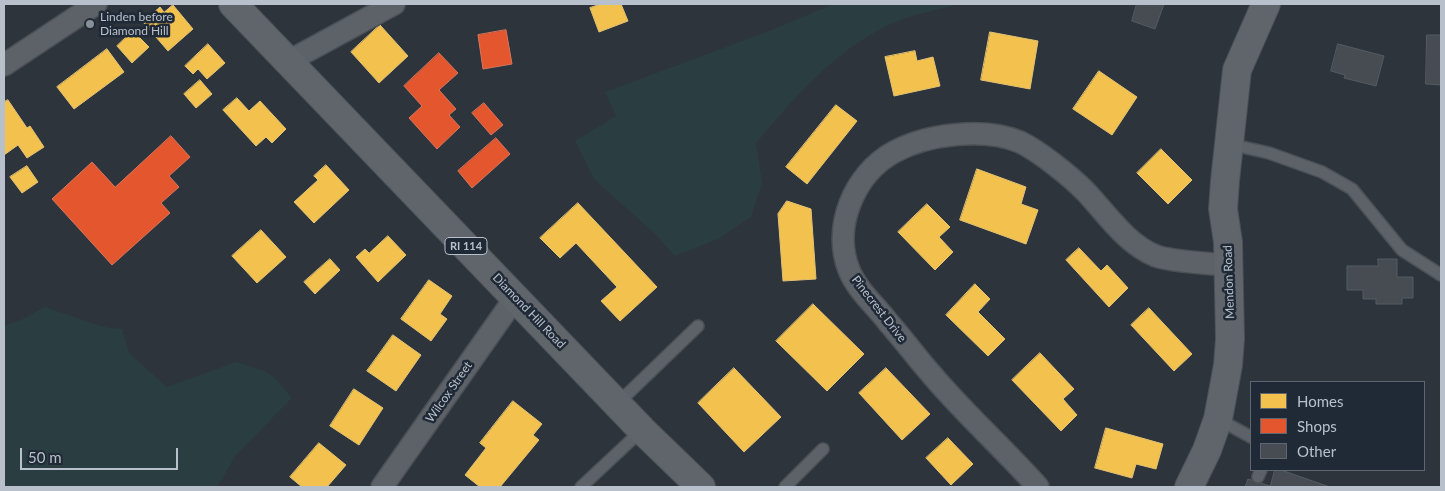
<!DOCTYPE html>
<style>
body{margin:0}
#map{position:relative;width:1445px;height:491px;overflow:hidden;background:#2d343b;font-family:Lato,sans-serif}
canvas{display:block}
.frame{position:absolute;inset:0;border:5px solid #b8c0cb;pointer-events:none}
.legend{position:absolute;left:1250px;top:381px;width:175px;height:90px;box-sizing:border-box;background:#202a36;border:1px solid #5d6672;margin:0;padding:6px 9px;list-style:none;font-size:15px;color:#b8c0cb}
.legend li{display:flex;align-items:center;gap:10px;height:25px}
.legend b{width:25px;border:1px solid #5d6672}
.scale{position:absolute;left:20px;top:448px;width:158px;height:22px;box-sizing:border-box;border:2px solid #b8c0cb;border-top:0;padding-left:6px;font-size:15px;line-height:18px;white-space:nowrap;color:#b8c0cb;-webkit-text-stroke:4px #202a36;paint-order:stroke}
</style>
<div id="map">
<canvas width="1445" height="491"></canvas>
<div class="frame"></div>
<ul class="legend">
<li><b style="height:14px;background:#f2c14e"></b>Homes</li>
<li><b style="height:14px;background:#e4572e"></b>Shops</li>
<li><b style="height:14px;background:#464c52"></b>Other</li>
</ul>
<div class="scale">50 m</div>
</div>
<script>
const ctx = document.querySelector('canvas').getContext('2d');
ctx.lineJoin = 'round';
function paint(path, color) { ctx.fillStyle = color; ctx.fill(path, 'evenodd'); }
function trace(path, color, width, dash) { ctx.strokeStyle = color; ctx.lineWidth = width; ctx.lineCap = dash ? 'butt' : 'round'; ctx.setLineDash(dash || []); ctx.stroke(path); }
function drawText(font, color, halo, rows, align = 'center') {
  ctx.font = font + ' Lato,sans-serif'; ctx.lineWidth = 5; ctx.setLineDash([]); ctx.textBaseline = 'middle'; ctx.strokeStyle = halo; ctx.fillStyle = color; for (const [text, x, y, turn = 0] of rows) {
    ctx.save(); ctx.translate(x, y); ctx.rotate((+turn || 0) * Math.PI / 180); ctx.textAlign = isNaN(turn) ? turn : align; if (halo) ctx.strokeText(text, 0, 0); ctx.fillText(text, 0, 0); ctx.restore();
  }
}
const green = new Path2D(`
 M834,4h125c-21,6 -45,10 -66,19 -57,26 -97,73 -137,120l6,40 -11,34 -33,22 -43,17 -20,-22 -61,-55 -19,-38 41,-25 -11,-24 159,-59z
 M45,307l58,20 19,2 7,24 38,34 69,-25 29,9 12,9 15,18 -56,57 -19,32h-213v-161l19,-7z`);
const homes = new Path2D(`
 M601,4h20l7,17 -29,11 -9,-24z
 M173,5l20,24 -25,22 -25,-29 17,-15 4,5z
 M380,25l28,31 -29,27 -28,-31z
 M133,31l16,16 -17,16 -15,-17z
 M990,32l48,9 -8,48 -49,-9z
 M208,44l17,19 -18,16 -9,-10 -5,5 -8,-8z
 M107,49l17,23 -50,37 -17,-22z
 M915,51l2,10 16,-4 7,29 -46,10 -9,-39z
 M1099,71l38,26 -25,38 -39,-26z
 M200,80l12,14 -16,14 -12,-14z
 M237,98l12,13 11,-10 26,28 -14,14 -6,-6 -10,9 -33,-36z
 M8,100l19,28 3,-2 14,21 -17,11 -9,-13 -14,10v-53z
 M836,105l21,16 -50,63 -21,-17z
 M1161,149l31,31 -24,24 -31,-31z
 M326,165l23,25 -35,33 -20,-21 24,-22 -4,-4z
 M27,166l11,16 -16,11 -12,-16z
 M977,169l49,18 -5,17 17,6 -12,34 -66,-24z
 M787,201l24,8 5,70 -33,2 -5,-67z
 M578,203l79,84 -37,34 -19,-20 16,-14 -41,-44 -16,15 -20,-20z
 M927,204l23,23 -11,10 14,15 -18,18 -37,-38z
 M261,230l25,27 -29,26 -25,-27z
 M388,236l18,19 -28,27 -22,-25 9,-8 4,4z
 M1079,248l22,23 6,-6 21,23 -19,19 -43,-47z
 M330,259l10,11 -25,24 -11,-12z
 M429,280l23,16 -12,18 7,5 -16,22 -30,-22z
 M975,284l15,15 -12,13 27,27 -17,17 -42,-41z
 M813,304l51,50 -37,37 -51,-50z
 M1149,308l43,46 -18,17 -43,-46z
 M393,335l28,20 -25,36 -29,-20z
 M1040,353l34,36 -11,10 14,16 -16,16 -49,-51z
 M734,368l47,49 -37,35 -46,-49z
 M886,368l44,46 -28,26 -43,-47z
 M354,389l29,19 -24,37 -29,-19z
 M513,401l29,23 -9,11 6,5 -39,47h-20l-15,-12 21,-27 -6,-5z
 M1106,428l57,16 -7,25 -20,-5 -4,14 -37,-10z
 M948,438l25,26 -22,21 -25,-27z
 M319,443l27,22 -19,22h-25l-12,-10z`);
const shops = new Path2D(`
 M506,30l6,34 -29,5 -5,-34z
 M439,53l19,20 -19,17 17,19 -7,6 11,12 -23,22 -28,-31 13,-12 -18,-20z
 M484,103l19,22 -12,10 -19,-22z
 M171,136l19,21 -21,19 10,11 -18,16 9,10 -58,52 -60,-66 40,-37 23,25z
 M496,138l14,16 -38,34 -14,-17z`);
const building = new Path2D(`
 M1137,4h27l-9,25 -23,-8z
 M1427,35h14v50l-15,-1z
 M1338,44l46,12 -8,30 -32,-8 1,-3 -14,-4z
 M1378,259h19v18h16v21h-11v6h-26v-5h-13v-9h-16v-24h31z
 M1275,470h6l49,17h-85l3,-8 22,7z`);
const service = new Path2D(`
 M1229,144l40,9 53,19 30,17 50,61 39,25
 M617,404l81,-78
 M1218,419l33,18
 M1258,477l3,-7
 M581,487l61,-57
 M785,487l38,-38`);
const minor = new Path2D(`
 M289,61l105,-57
 M4,65l92,-61
 M382,487l133,-189
 M1038,487c-34,-38 -73,-73 -106,-112 -15,-17 -29,-36 -44,-53 -13,-17 -31,-32 -39,-52 -17,-43 5,-96 45,-118 33,-18 90,-25 126,-10 19,9 50,34 65,49 21,22 41,53 71,65 14,5 57,8 73,9`);
const primary = new Path2D(`
 M233,4l409,426 59,57
 M1189,487l18,-37 11,-31 10,-54 2,-26 -2,-97 -5,-33 2,-28 12,-111 29,-66`);
const markers = [
 [90,24,5,"#878f99"]
];
const shields = [
 [466,246,42]
];
const shieldNames = [
 ["RI 114",466,246]
];
const poiNames = [
 ["Linden before",100,17],
 ["Diamond Hill",100,31]
];
const streetNames = [
 ["Mendon Road",1229,282,-92],
 ["Pinecrest Drive",879,309,52],
 ["Diamond Hill Road",529,311,46],
 ["Wilcox Street",449,392,-55]
];
paint(green, '#2a3e41');
paint(homes, '#f2c14e');
trace(homes, '#e1c174', 1);
paint(shops, '#e4572e');
trace(shops, '#d7765d', 1);
paint(building, '#464c52');
trace(building, '#555b63', 1);
trace(service, '#4b5055', 14);
trace(minor, '#4b5055', 24);
trace(primary, '#4b5058', 30);
trace(service, '#5d6269', 11);
trace(minor, '#5d6269', 21);
trace(primary, '#5f656b', 28);
for (const [x, y, r, color] of markers) { const dot = new Path2D(); dot.arc(x, y, r, 0, 2 * Math.PI); ctx.fillStyle = color; ctx.fill(dot); trace(dot, '#202a36', 2); }
for (const [x, y, w] of shields) { const box = new Path2D(); box.roundRect(x - w / 2, y - 8.5, w, 17, 4); ctx.fillStyle = '#202a36'; ctx.fill(box); trace(box, '#b8c0cb', 1); }
drawText('bold 11px', '#b8c0cb', null, shieldNames);
drawText('12px', '#b8c0cb', '#202a36', poiNames, 'left');
drawText('12px', '#b8c0cb', '#202a36', streetNames);
</script>
